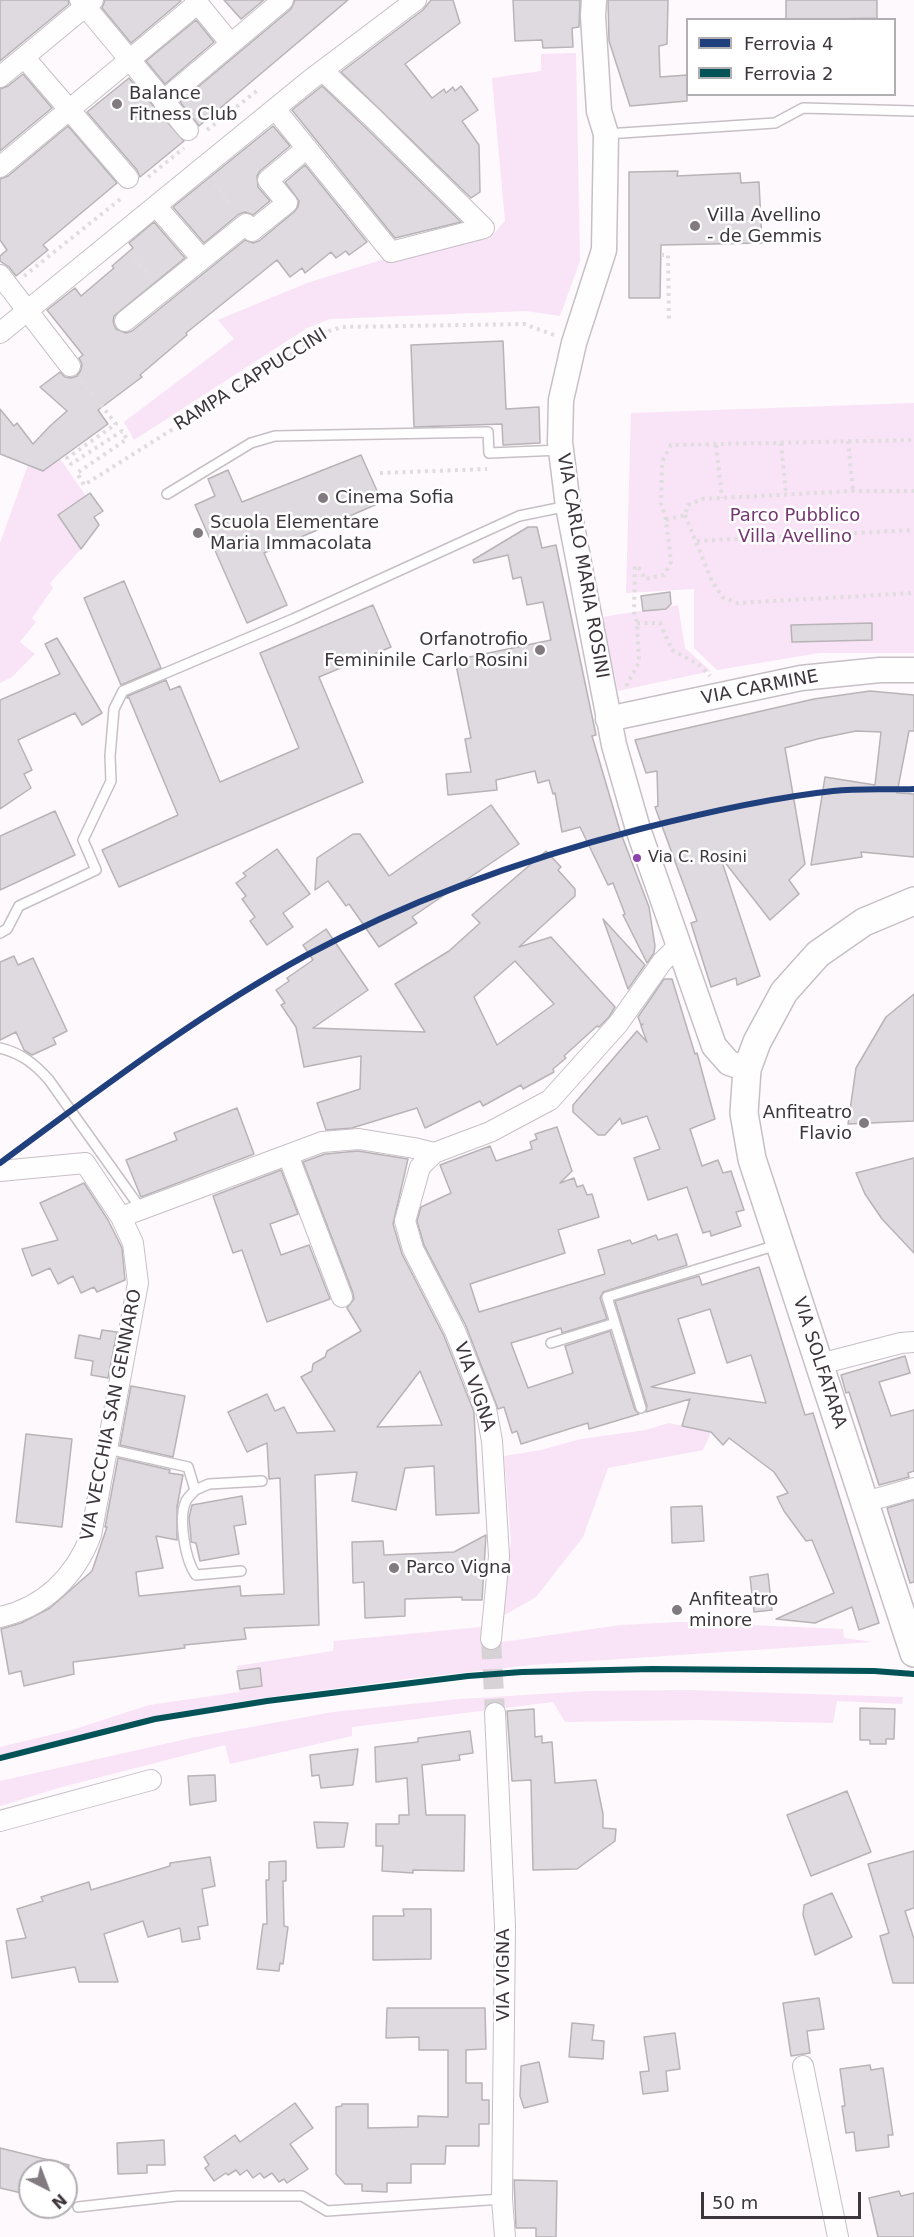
<!DOCTYPE html>
<style>
body{margin:0}
#map{position:relative;width:914px;height:2237px;overflow:hidden;background:#fef9fd;font-family:"DejaVu Sans",sans-serif}
canvas{display:block}
.legend{position:absolute;left:686px;top:18px;width:210px;height:78px;box-sizing:border-box;background:#fff;border:2px solid #b1afb1;margin:0;padding:8px 10px;list-style:none;font-size:18px;color:#3d363c}
.legend li{display:flex;align-items:center;gap:12px;height:30px}
.legend b{width:30px;border:2px solid #b1afb1}
.north{position:absolute;left:18px;top:2159px;width:60px;height:60px;box-sizing:border-box;background:#fff;border:2px solid #b1afb1;border-radius:50%;rotate:138deg;font-size:16px;font-weight:700;line-height:24px;text-align:center;color:#3d363c}
.north::after{content:'';display:block;margin:auto;width:21px;height:27px;background:#817a80;clip-path:polygon(50% 0,100% 100%,50% 72%,0 100%)}
.scale{position:absolute;left:701px;top:2192px;width:160px;height:27px;box-sizing:border-box;border:3px solid #3d363c;border-top:0;padding-left:8px;font-size:18px;line-height:21px;white-space:nowrap;color:#3d363c;-webkit-text-stroke:4px #fff;paint-order:stroke}
</style>
<div id="map">
<canvas width="914" height="2237"></canvas>
<ul class="legend">
<li><b style="height:8px;background:#203f7d"></b>Ferrovia 4</li>
<li><b style="height:8px;background:#025257"></b>Ferrovia 2</li>
</ul>
<div class="north">N</div>
<div class="scale">50 m</div>
</div>
<script>
const ctx = document.querySelector('canvas').getContext('2d');
ctx.lineJoin = 'round';
function paint(path, color) { ctx.fillStyle = color; ctx.fill(path, 'evenodd'); }
function trace(path, color, width, dash) { ctx.strokeStyle = color; ctx.lineWidth = width; ctx.lineCap = dash ? 'butt' : 'round'; ctx.setLineDash(dash || []); ctx.stroke(path); }
function drawText(font, color, halo, rows, align = 'center') {
  ctx.font = font + ' "DejaVu Sans",sans-serif'; ctx.lineWidth = 5; ctx.setLineDash([]); ctx.textBaseline = 'middle'; ctx.strokeStyle = halo; ctx.fillStyle = color; for (const [text, x, y, turn = 0] of rows) {
    ctx.save(); ctx.translate(x, y); ctx.rotate((+turn || 0) * Math.PI / 180); ctx.textAlign = isNaN(turn) ? turn : align; if (halo) ctx.strokeText(text, 0, 0); ctx.fillText(text, 0, 0); ctx.restore();
  }
}
const green = new Path2D(`
 M576,53l4,208 -20,55 -34,-5 -196,8 -23,9 -173,112 -10,-18 110,-83 -16,-19 89,-37 84,-26 99,-19 15,-17 -13,-143 49,-7v-17z
 M914,403v250h-95l-102,17 -23,-22v-59l-68,4 5,-180z
 M60,459l26,37 -28,19 23,34 -31,34 3,5 -21,30 4,4 -16,20 15,12 -23,23 -12,6v-140l28,-78 15,6z
 M678,605l7,43 26,23 -93,20 -16,-74z
 M669,1423l42,9 -8,18 -95,18 -25,69 -47,60 -33,19 8,-74 -7,-86 37,-6 40,-11 65,-9z
 M679,1622l164,7 1,9 29,4 -342,23 -124,14 -152,20 -101,18 -154,38v-8l75,-18 74,-24 90,-13 -2,-26 96,-15 1,-10 147,-14 1,18 138,-20z
 M687,1690l216,7 -1,7 -65,-3 -4,22 -135,-3 -133,2 -12,-20 -201,25v9l-122,28 -5,-19 -163,42 -62,19v-25l191,-43 142,-26 127,-13 129,-8z`);
const building = new Path2D(`
 M0,0h68l1,4 -69,57z
 M105,0h75l1,1 -50,42 -29,-35z
 M224,0h40l-23,19z
 M295,0h53l-149,126 -19,-24 111,-93z
 M431,0h22l7,23 -55,41 27,34 12,-9 2,4 7,-6 2,4 6,-5 17,24 -16,11 17,24 1,47 -9,6 -130,-126 82,-62z
 M513,0h67l-1,27 -7,1 1,19 -30,1 -1,-8 -27,1z
 M608,0h60l-1,44 -8,2 1,31 27,-2v26l-57,5 -21,-65z
 M786,0h91v18l-91,2z
 M196,20l18,22 -49,42 -19,-23z
 M23,74l29,34 -52,43v-62l8,-3z
 M129,78l55,63 -44,36 -3,-7 -50,-58z
 M322,86l43,41 96,95 -66,16 -103,-128z
 M68,126l49,57 -74,62 5,5 -32,26 -7,-9 -9,-6v-5l7,-6 -7,-10v-61l8,-3z
 M273,126l17,20 -30,25 -3,5 1,11 12,14 -17,14 -8,-3 -6,2 -35,29 -31,-36z
 M305,165l62,77 -18,13 -3,-4 -10,7 -5,-6 -26,21 -3,-5 -12,9 -13,-17 -91,73 1,2 -47,40 2,2 -44,33 10,14 -65,47 -43,-17v-45l14,17 3,-3 16,21 17,-18 17,-15 -27,-24 20,-15 5,5 6,1 6,-2 4,-6 1,-6 -3,-6 4,-3 -36,-45 28,-22 6,8 33,-28 -2,-2 21,-18 -4,-5 25,-21 31,36 -71,58 -1,6 3,7 10,4 6,-2 113,-91 8,3 6,-2 35,-29 4,-5 1,-6 -14,-19z
 M678,171l-1,5 63,-3 1,10 18,-1 3,61 -101,2 -1,53h-31v-126z
 M503,341l3,68 33,-2 1,36 -37,2 -1,-21 -88,3 -3,-82z
 M361,455l21,47 -118,51 23,52 -40,18 -52,-118 20,-9 -7,-17 20,-9 14,32z
 M90,493l13,18 -9,6 5,8 -18,24 -23,-34z
 M528,527h9l5,21 14,-3 40,190 -4,1 28,95 29,76 6,39 -1,7 -7,10 -24,-48 2,-1 -12,-31 -5,2 -28,-58 -18,5 -7,-39 -2,1 -4,-14 -11,3 -3,-12 -39,9 1,10 -49,5 -2,-21 25,-2 -6,-33 6,-1 -16,-78 96,-20 -8,-38 -16,3 -6,-28 -8,2 -5,-24 -34,8 -1,-3z
 M124,581l37,87 -40,17 -37,-87z
 M670,592l1,12 -5,5 -23,2 -2,-15z
 M373,605l18,42 -72,30 44,105 -244,105 -17,-37 76,-35 -49,-117h-2l1,-2 38,-16 4,10 10,-4 40,96 79,-34 -39,-95z
 M872,623v17l-80,2 -1,-17z
 M57,638l45,75 -20,12 -7,-12 -57,27 14,30 -8,4 7,14 -31,21v-109l60,-26 -15,-30z
 M870,691l44,4v36h-5l-12,62 17,1v63l-53,-5 1,5 -51,8 14,-88 50,8 6,-53 -25,-1 -39,8 -32,9 20,116 -16,16 10,14 -29,26 -50,-64 40,120 -23,9 -1,-7 -25,9 -20,-64 6,-2 -42,-114 3,-1 -1,-35 -11,2 -11,-33 179,-41z
 M491,805l28,39 -107,73 5,6 -38,24 -30,-43 -3,2 -18,-25 -13,9 2,-32 36,-24h7l29,42z
 M55,811l20,44 -75,35v-54z
 M277,849l33,45 -27,19 10,14 -26,18 -17,-24 5,-4 -13,-18 4,-3 -10,-13 10,-7 -3,-3z
 M546,851l15,16 -3,3 17,19v7l-56,51 32,-10 64,70 -6,10 -10,10 -2,-1 -33,30 2,2 -13,11 1,3 -31,17 -2,-4 -38,21 -3,-5 -55,27 -8,-20 -65,20 -26,2 -9,-27 43,-14 1,-33 -57,11 -8,-40 -15,-22 4,-2 -9,-13 13,-9 -2,-3 26,-18 -10,-15 23,-16 42,61 -55,38 112,4 -30,-48 54,-33 31,-28 -8,-8zM515,961l39,43 -57,41 -23,-48z
 M603,919l42,46 -17,24z
 M14,956l4,9 15,-7 34,73 -14,7 3,6 -24,11 -8,-5 -8,-18 -16,8v-78z
 M664,979h8l23,75 2,-1 18,66 -25,10 12,37 16,-6 5,13 8,-2 13,39 -8,2 5,14 -30,10 -1,-5 -7,2 -16,-46 -39,13 -14,-42 26,-9 -13,-33 -25,8 -2,-6 -15,17h-7l-25,-23v-7l64,-74 10,11 -6,-16 2,-2 -2,1 -3,-8z
 M914,994v127l-66,3 8,-56 30,-51z
 M237,1108l17,46 -113,43 -15,-37 51,-20 -3,-7z
 M557,1127l15,44 -12,12 14,-5 3,9 6,-2 4,10 5,-1 7,23 -41,13 7,23 -95,31 9,28 126,-38 -7,-24 32,-10 2,4 24,-9 2,5 19,-6 10,31 -84,27 -3,6 7,21 -45,14 -1,-5 -50,15 17,45 45,-15 -8,-27 45,-15 25,79 4,4 -50,15 -1,-6 -67,21 -4,-13 -5,2 -8,-26 -6,2 -32,-83 -42,-81 -7,-24 4,-14 30,-14 -11,-28 50,-19 6,15 36,-12 -2,-7 7,-3 -2,-5z
 M358,1151l50,8 -15,65 9,30 42,82 30,76 5,101 -43,2 -2,-49 -29,2 -9,42 -44,-9 5,-29 -42,3 4,150 -75,3 2,11 -62,6 1,3 -112,14 1,12 -50,12 -3,-15 -12,3 -8,-45 20,-6 29,-15 42,-37 15,-44h-2l13,-69 52,12 -1,3 14,2 -6,32v33l-21,-4 7,32 -27,4 3,24 101,-10 1,10 43,-2 -4,-116 -11,1 -2,-36 -20,9 -19,-40 39,-18 8,17 9,-4 13,26 38,-2 -34,-54 11,-6 1,-7 12,-7 2,-6 34,-20 -14,-23 7,-9 -1,-6 -50,-131 22,-8zM420,1371l22,54 -65,2z
 M914,1158v95l-32,-34 -17,-25 -9,-21z
 M281,1170l17,44 -28,10 11,31 28,-10 21,54 -63,23 -25,-72 -9,3 -20,-57z
 M84,1183l24,37 14,28 3,32 -28,12 -3,-5 -13,6 -8,-17 -15,8 -8,-16 -18,8 -10,-27 36,-9 -18,-37z
 M759,1267l46,148 8,-2 66,210 -20,7 -7,-23 -37,16 -39,-4 58,-26 -22,-53 -6,1 -22,-30 -7,-14 11,-4 -14,-21 -45,-34 -6,7 -12,-13 -29,-6 8,-27 -44,13 1,-6 -32,-105 84,-25 3,9zM710,1309l17,54 24,-8 15,48 -115,-16 44,-14 -17,-54z
 M102,1330l15,2 -9,46 -17,-3 2,-14 -18,-3 4,-23 21,4z
 M905,1356l5,17 -31,9 12,34 23,-6v61l-6,2 1,4 -30,8 -30,-93 -3,1 -5,-18z
 M131,1386l54,10 -12,61 -53,-12z
 M26,1434l46,5 -10,88 -46,-5z
 M242,1496l4,28 -12,2 5,28 -39,7 -4,-18 -5,-1v-4l-2,-20 3,-13z
 M914,1500v82l-4,1 -23,-75z
 M702,1506l2,35 -32,2 -1,-36z
 M486,1535l-4,65h-20v-3l-57,2v17l-40,2 -1,-36 -11,1 -1,-41 31,-1 1,14 70,-3z
 M768,1574l4,36 -18,2 -4,-35z
 M260,1668l2,18 -22,3 -3,-18z
 M860,1708l35,1 -1,30h-8v5h-16v-4h-10z
 M534,1709l1,28 7,-1v7l10,-1 3,41 41,-3 7,34v14l13,1 -1,12 -38,28 -44,1 -2,-90 -19,1 -5,-70z
 M470,1731l3,22 -14,2 1,5 -38,5 4,50h39l-1,56 -51,-1v3l-31,-2 1,-25h-7v-22h23v-9h10l-2,-37 -31,4 -1,-35 43,-5v-4z
 M358,1749l-5,36 -32,3 -2,-13 -7,1 -2,-21z
 M215,1775l1,26 -26,4 -2,-29z
 M847,1791l24,61 -60,24 -24,-61z
 M314,1822l34,1 -4,24 -27,1z
 M914,1851v57l-9,3 9,28v44h-21l-13,-47 9,-3 -21,-69z
 M210,1857l5,29 -13,3 6,36 -10,2 2,12 -18,3 -2,-14 -32,9 -5,-16 -39,13 14,48h-39l-4,-15 -63,11 -6,-37 20,-3 -9,-29 26,-8 -2,-4 48,-15 2,8 79,-24v-3z
 M286,1861v20h-3l1,45 4,1 -5,37 -3,-1 -1,8 -22,-2 6,-45h4l-1,-44h3v-18z
 M832,1893l20,44 -37,18 -12,-40 1,-10z
 M403,1909h28v50l-58,1v-44h31z
 M819,1998l5,31 -17,2 3,22 -19,3 -8,-53z
 M387,2008h98l1,41 -20,1v33h16v17h7v24h-10v22h-33l-1,18h-34v19h-24v9l-25,-1v-7h-17l-9,-10v-67l6,-1v-2h26v24l50,-1v-11l30,1v-67h-29v-13l-33,1z
 M572,2023l22,2 -2,15 12,1 -1,18 -34,-2z
 M675,2033l5,36 -14,2 2,20 -25,3 -3,-22 9,-1 -5,-34z
 M539,2062l9,40 -24,6 -4,-12 1,-30z
 M870,2065l1,5 12,-2 10,67h-5l1,12 -33,4 -2,-19 -8,1 -4,-27h3l-5,-37z
 M295,2103l18,25 -23,16 18,25 -21,14 -3,-4 -5,3 -7,-9 -8,5 -4,-5 -7,5 -6,-8 -7,5 -4,-5 -8,5 -2,-2 -12,8 -9,-13 4,-3 -5,-8 31,-22 5,7z
 M164,2140l1,25h-18v8l-29,1 -1,-31z
 M0,2148l69,17 -1,6h-38v24l-30,-7z
 M514,2180l43,1 -1,56h-20v-9h-20z
 M899,2191l2,5 13,-3v44h-36l-9,-39z`);
const minorTunnel = new Path2D(`
 M491,1639l4,74`);
const path = new Path2D(`
 M207,130l51,-40
 M148,177l36,-29
 M214,183l21,27
 M130,252l20,25
 M661,255h7l1,66
 M24,276l99,-79
 M82,381l34,43 -49,34 4,6 51,-33 5,8 -50,34 7,12 245,-154 13,-4 182,-3 30,11
 M848,441l5,50
 M781,443l5,51
 M716,445l6,53
 M380,473l107,-4
 M685,515l26,64 11,18 15,6 177,-10
 M666,520l19,-5 3,-10 14,-6 151,-8h61
 M697,541l217,-11
 M637,623h23l12,27 26,14 12,12
 M626,686l13,-24 -2,-39 -3,-11 1,-46 4,2 6,11 19,-4 7,-13 -5,-42 -5,-17 1,-41 9,-17 243,-5`);
const service = new Path2D(`
 M606,134l169,-11 28,-15 111,3
 M167,494l84,-51 24,-7 213,-4 1,21 72,-3
 M0,933l7,-4 12,-23 77,-36 -13,-30 28,-59 -1,-25 4,-47 9,-18 170,-72 226,-103 49,-10
 M0,1048c21,5 35,16 49,32l92,129
 M551,1343l64,-20
 M641,1408l-34,-111 170,-52
 M108,1449l80,18 7,23c-2,3 -7,7 -9,11 -8,17 -1,59 10,74l45,-4
 M195,1490l14,-6 53,-3
 M78,2207l99,-11h125l25,15 175,-12`);
const minor = new Path2D(`
 M80,0l108,130
 M195,0l36,44
 M24,57l104,121
 M0,77l93,-77
 M163,101l120,-101
 M275,109l116,143 93,-24 -111,-110 -50,-47
 M0,167l198,-164
 M156,206l46,53
 M0,275l70,91
 M125,321l121,-97 6,7 35,-28 -19,-23 39,-32
 M0,333l310,-253 106,-80
 M434,1153l-14,14 -15,54 8,28 42,82 31,78 6,32 7,115 -8,83
 M288,1155l54,142
 M0,1171l85,-8 36,54
 M820,1364l81,-21 13,-1
 M865,1502l49,-14
 M0,1617c44,-10 75,-40 91,-82l47,-252 -5,-40 -12,-26 201,-75 37,-3 55,9 20,5 56,-21 60,-32 68,-76 44,-62 17,-17
 M495,1713l10,213 -3,273 3,38
 M0,1821l151,-41
 M803,2066l35,171`);
const tertiary = new Path2D(`
 M594,0l-1,16 6,95 7,23 -2,116 -30,93 -13,57 -1,42 8,64 46,239 24,84 76,217 15,17 18,6
 M608,719l193,-41 79,-8h34`);
const secondary = new Path2D(`
 M914,901l-50,21 -46,32 -34,38 -27,50 -10,27 -3,44 8,46 162,494`);
const rail1 = new Path2D(`
 M0,1163c99,-73 197,-148 305,-207 106,-57 219,-97 335,-127 63,-16 128,-31 193,-38 27,-3 54,-1 81,-2`);
const rail2 = new Path2D(`
 M0,1758l155,-39 112,-18 201,-25 54,-4 130,-3 222,2 40,3`);
const markers = [
 [117,104,6,"#817a80"],
 [695,226,6,"#817a80"],
 [323,498,6,"#817a80"],
 [198,533,6,"#817a80"],
 [540,650,6,"#817a80"],
 [637,858,5,"#8e44ad"],
 [864,1123,6,"#817a80"],
 [394,1568,6,"#817a80"],
 [677,1610,6,"#817a80"]
];
const busNames = [
 ["Via C. Rosini",648,858]
];
const poiNames = [
 ["Balance",129,94],
 ["Fitness Club",129,115],
 ["Villa Avellino",707,216],
 ["- de Gemmis",707,237],
 ["Cinema Sofia",335,498],
 ["Scuola Elementare",210,523],
 ["Maria Immacolata",210,544],
 ["Orfanotrofio",528,640,"right"],
 ["Femininile Carlo Rosini",528,661,"right"],
 ["Anfiteatro",852,1113,"right"],
 ["Flavio",852,1134,"right"],
 ["Parco Vigna",406,1568],
 ["Anfiteatro",689,1600],
 ["minore",689,1621]
];
const streetNames = [
 ["RAMPA CAPPUCCINI",251,380,-32],
 ["VIA CARLO MARIA ROSINI",582,566,80],
 ["VIA CARMINE",760,688,-11],
 ["VIA SOLFATARA",819,1363,72],
 ["VIA VIGNA",474,1387,71],
 ["VIA VECCHIA SAN GENNARO",112,1415,-79],
 ["VIA VIGNA",504,1975,-90]
];
const parkNames = [
 ["Parco Pubblico",795,516],
 ["Villa Avellino",795,537]
];
paint(green, '#f9e3f7');
paint(building, '#dfdadf');
trace(building, '#b8b3b7', 1.5);
trace(minorTunnel, '#d7d2d6', 20, [20, 10]);
trace(service, '#c6c0c5', 12);
trace(minor, '#c6c0c5', 22);
trace(tertiary, '#c6c0c5', 27);
trace(secondary, '#c6c0c5', 30);
trace(path, '#dfddde', 4, [3, 4.5]);
trace(service, '#fffeff', 9);
trace(minor, '#fffeff', 20);
trace(tertiary, '#fffeff', 24);
trace(secondary, '#fffeff', 27);
trace(rail1, '#203f7d', 6);
trace(rail2, '#025257', 6);
for (const [x, y, r, color] of markers) { const dot = new Path2D(); dot.arc(x, y, r, 0, 2 * Math.PI); ctx.fillStyle = color; ctx.fill(dot); trace(dot, '#fff', 2); }
drawText('16px', '#3d363c', '#fff', busNames, 'left');
drawText('18px', '#3d363c', '#fff', poiNames, 'left');
drawText('18px', '#3d363c', '#fff', streetNames);
drawText('18px', '#733671', '#fff', parkNames);
</script>
